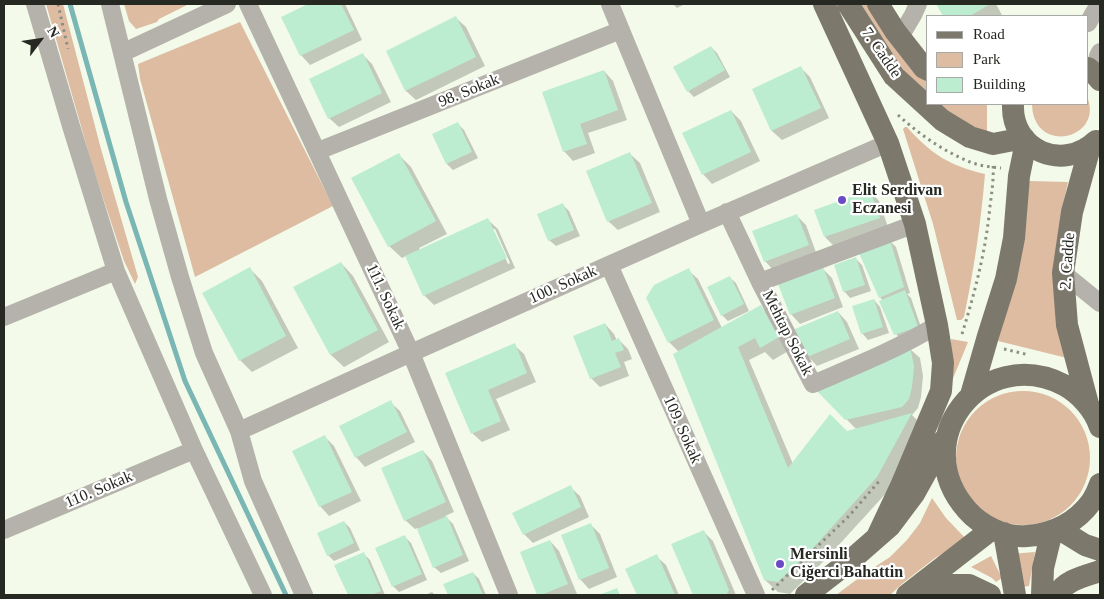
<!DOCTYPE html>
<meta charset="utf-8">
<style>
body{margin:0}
#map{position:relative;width:1104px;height:599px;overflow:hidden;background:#f3fae9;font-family:"Times New Roman",serif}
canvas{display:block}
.frame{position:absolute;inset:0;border:5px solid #262822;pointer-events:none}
.legend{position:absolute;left:926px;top:15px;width:162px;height:90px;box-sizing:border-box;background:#fff;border:1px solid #a8a9a7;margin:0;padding:6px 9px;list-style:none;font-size:15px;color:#262822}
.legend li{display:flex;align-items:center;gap:10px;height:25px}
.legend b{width:25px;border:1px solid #a8a9a7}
.north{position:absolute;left:15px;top:15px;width:50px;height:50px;-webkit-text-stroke:4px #fff;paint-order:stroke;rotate:59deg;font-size:14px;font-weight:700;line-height:20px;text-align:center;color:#262822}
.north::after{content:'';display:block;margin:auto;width:18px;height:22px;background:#262822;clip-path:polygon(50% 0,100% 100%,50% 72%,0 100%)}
</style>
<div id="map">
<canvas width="1104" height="599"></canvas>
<div class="frame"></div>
<ul class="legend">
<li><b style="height:6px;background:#7c786b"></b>Road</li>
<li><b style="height:14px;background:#ddbca2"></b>Park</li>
<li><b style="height:14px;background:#bdedd1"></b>Building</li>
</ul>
<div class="north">N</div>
</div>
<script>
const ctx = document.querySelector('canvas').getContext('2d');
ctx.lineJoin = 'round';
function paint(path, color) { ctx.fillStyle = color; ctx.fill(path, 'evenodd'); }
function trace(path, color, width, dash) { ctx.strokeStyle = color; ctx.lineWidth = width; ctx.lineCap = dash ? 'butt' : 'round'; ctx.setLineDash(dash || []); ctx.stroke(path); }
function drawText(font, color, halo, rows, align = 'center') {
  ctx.font = font + ' "Times New Roman",serif'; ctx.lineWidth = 4.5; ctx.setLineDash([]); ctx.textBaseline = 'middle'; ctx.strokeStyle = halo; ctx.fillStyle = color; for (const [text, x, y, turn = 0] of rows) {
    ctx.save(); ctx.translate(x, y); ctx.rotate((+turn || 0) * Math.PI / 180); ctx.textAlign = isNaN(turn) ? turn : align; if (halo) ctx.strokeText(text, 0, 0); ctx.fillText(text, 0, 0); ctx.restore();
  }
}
const green = new Path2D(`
 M46,4h17l38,145 37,128 -3,7 -11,-23 -31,-93z
 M124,4h65l-30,15 -2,3 -21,7 -7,-8z
 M861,4h9l48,70 10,8v15l-17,-17 -11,-15z
 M240,22l93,184 -138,71 -55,-198 -2,-15z
 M1088,99c14,41 -55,56 -56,5h56z
 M936,104h51v28l-18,-7z
 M905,127h2c24,27 43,39 78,47 -4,48 -11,95 -21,143l-3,3h-4l-24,-96 -30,-95z
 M1029,181l39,1 -5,23 4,153 -69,-17z
 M951,339l17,3 -28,68 9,-51z
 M956 458a67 67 0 1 1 134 0a67 67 0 1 1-134 0Z
 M932,498l14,20 21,22 -32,18 -32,25 -13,12h-54l28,-21 26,-17 17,-17 13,-17z
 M1035,552l-6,34 -6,1 -13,-33z
 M991,556l11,22 -6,4 -4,-4 -21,-11z`);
const shadow = new Path2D(`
 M311,4h34l17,36 -52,25 -9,-10 -18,-38z
 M673,4h12l-8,4z
 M937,4h59l6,11 -57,1z
 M456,18l10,9 19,39 -69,34 -10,-9 -19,-40z
 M711,47l6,6 13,24 -36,20 -6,-6z
 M363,55l9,9 19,38 -52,25 -10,-9z
 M801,68l9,9 19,41 -47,22 -10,-9 -19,-41z
 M604,71l9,10 14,39 -39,13 7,20 -22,8 -9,-10z
 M731,111l10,10 19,40 -48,23 -9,-10z
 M457,123l7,7 14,28 -25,12 -6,-6 -14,-29z
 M630,154l10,9 20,49 -42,18 -10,-9z
 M399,155l12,12 36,67 -28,14 1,2 68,-30 10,9 17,39 -81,37 -10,-10 -18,-39 -4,2 -13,-12zM492,229h3l15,34 -2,1z
 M870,191l9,10 9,26 -54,19 -9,-9z
 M562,204l7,7 11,25 -24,10 -7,-6z
 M797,216l9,9 11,30 -43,16 -9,-10z
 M890,241l6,6 14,46 -3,1 4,4 12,35 -21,8 -6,-7 -13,-33 -3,-4z
 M856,259l6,6 9,26 -21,7 -6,-7z
 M341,263l12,13 36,66 -45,25 -13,-12 -36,-67z
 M250,269l12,12 36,67 -46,24 -12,-12z
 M823,269l9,9 11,29 -43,17 -9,-10z
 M688,270l10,9 24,49 39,-21 12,12 17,31 -17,10 -8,-8 -16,8 44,104 53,-32 10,-3 -39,-40 93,-40 10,9 3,18 -2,21 -3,11 -6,7 11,11 -34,64 -63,69 -36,35 -12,-2 -13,-12 -86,-228 -10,-10z
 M729,277l7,6 13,28 -21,10 -6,-6z
 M874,300l6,7 9,26 -21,7 -6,-7z
 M838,312l9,10 12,27 -42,17 -9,-10z
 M605,324l9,10 3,7 2,-1 9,9 4,10 -8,3 5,14 -29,11 -9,-9z
 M514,345l10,9 12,28 -40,17 14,31 -28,12 -10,-9 -25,-59z
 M390,402l10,9 15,31 -50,25 -9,-10z
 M325,437l9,9 27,55 -32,15 -9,-10z
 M423,451l9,10 22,51 -9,4 8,8 16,37 -28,12 -7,-6 -16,-39 -3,1 -10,-9z
 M570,487l10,9 9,21 -56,26 -9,-9z
 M344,522l6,6 10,22 -26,11 -6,-6z
 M591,525l9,9 17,43 -28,12 -9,-10z
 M704,532l9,9 23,54h-42l-21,-50z
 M405,537l6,6 16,37 -28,12 -6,-6z
 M550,541l9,10 18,43 -4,1h-34l-17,-42z
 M364,554l6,6 15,35h-36l-13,-29z
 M656,556l10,9 13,30h-41l-12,-26z
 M473,573l6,6 7,16h-37l-4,-10z
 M432,592l3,3h-10z`);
const stream = new Path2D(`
 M70,4l56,198 59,179 101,214`);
const building = new Path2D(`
 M308,4h33l13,26 -54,26 -19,-39z
 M936,4h54l-20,12h-27z
 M456,16l20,41 -71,34 -19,-40z
 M711,46l14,24 -38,22 -14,-25z
 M363,53l19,40 -54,26 -19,-40z
 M801,66l20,42 -50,23 -19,-42z
 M604,70l14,40 -38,14 7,20 -24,8 -21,-60z
 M731,110l20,42 -49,23 -20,-42z
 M458,122l14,30 -26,12 -14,-30z
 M630,152l22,51 -45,19 -21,-51z
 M399,153l37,68 -48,26 -37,-69z
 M870,190l10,28 -56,19 -10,-27z
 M563,203l11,27 -26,11 -11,-27z
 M797,214l12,31 -45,17 -12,-31z
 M488,218l19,40 -84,38 -18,-40z
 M890,240l14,47 -25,11 -20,-45z
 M856,257l9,28 -22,7 -9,-27z
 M341,262l37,68 -48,25 -37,-68z
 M250,267l36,69 -47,25 -37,-68z
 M823,267l12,31 -45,17 -12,-31z
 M689,268l25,52 -46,23 -22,-45 8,-13z
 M730,276l14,28 -23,12 -14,-29z
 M905,290l13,37 -24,8 -15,-34z
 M874,299l9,28 -22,7 -9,-28z
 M761,305l18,32 -19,11 -5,-10 -17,9 50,121 42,-54 17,17 65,-18 -35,64 -63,70 -36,35 -14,-2 -91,-226z
 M838,311l12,28 -43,18 -12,-28z
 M605,323l7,18 7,-3 5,12 -9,3 6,14 -31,12 -17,-43z
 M515,343l12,30 -39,17 13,31 -30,13 -26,-61z
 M910,347l4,19 -2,21 -3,12 -7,8 -57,13 -30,-31z
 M391,400l16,32 -52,26 -16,-32z
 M325,435l27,57 -33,15 -27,-56z
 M423,450l23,52 -42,19 -23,-53z
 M571,485l10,22 -58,28 -11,-22z
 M447,516l16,39 -30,13 -16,-39z
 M344,521l10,22 -27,13 -10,-23z
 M591,523l18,45 -30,12 -18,-45z
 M704,530l25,60 -3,5h-33l-22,-51z
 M405,535l17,39 -30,13 -17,-39z
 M550,540l18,44 -27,11h-4l-17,-43z
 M364,552l17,39 -10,4h-23l-14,-30z
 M657,554l18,41h-38l-12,-26z
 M473,572l10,23h-35l-5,-11z
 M617,588l3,7h-21z`);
const path = new Path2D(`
 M58,4l10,45
 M898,115c21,19 45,36 72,47 10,4 21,5 31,6
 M962,334c13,-42 24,-84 28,-128 2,-15 4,-28 3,-43
 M1004,349l25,6
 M772,590l77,-74 32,-37`);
const minor = new Path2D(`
 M35,4l36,122 45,145 78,179 69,145
 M110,4l48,195 22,78 24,76 35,78 14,50 51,114
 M248,4l163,349 98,242
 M610,4l91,220
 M1088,23l11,-19
 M900,37l13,-22 5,-11
 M122,53l105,-49
 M1094,73l4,-17 2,-4
 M318,151l303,-121
 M727,212l33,70 53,102c42,-18 85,-35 124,-59
 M609,265l147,330
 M1063,273l37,30
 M760,282l155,-58
 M4,317l112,-46
 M239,431l172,-78 290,-129 187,-81
 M4,530l190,-80`);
const major = new Path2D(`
 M824,4l64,139 27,81 22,101 6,38 -2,28 -40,95 -24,51
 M848,4l46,72 48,44 28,17 23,7 31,-6
 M878,4l17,27 29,37 4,2
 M1088,68l6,5 6,7
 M1013,104c-2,47 50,68 83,37
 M971,395l17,-59 18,-57 8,-41 5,-62 7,-34
 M1088,404l-21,-79 -4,-52 9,-61 18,-65
 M1100,427c-6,-18 -20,-33 -36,-42 -82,-42 -158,56 -97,125 14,16 38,28 60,26 26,-2 49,-13 65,-35 3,-5 6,-11 8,-17
 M1059,529l26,16 15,5
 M1004,533l11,62
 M806,595l44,-34 40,-35 24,-32 30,-54
 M907,595l85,-66
 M926,595l15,-10h28l21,10
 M1042,595l1,-27 9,-37
 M1057,595c8,-15 28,-19 43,-24`);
const markers = [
 [842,200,5,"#6b4bc4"],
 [780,564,5,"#6b4bc4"]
];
const streetNames = [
 ["7. Cadde",881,53,55],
 ["98. Sokak",469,91,-22],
 ["2. Cadde",1068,261,-86],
 ["100. Sokak",563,285,-24],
 ["111. Sokak",385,297,65],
 ["Mehtap Sokak",787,333,63],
 ["109. Sokak",682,430,66],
 ["110. Sokak",99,490,-23]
];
const poiNames = [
 ["Elit Serdivan",852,191],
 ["Eczanesi",852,209],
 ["Mersinli",790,555],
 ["Ciğerci Bahattin",790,573]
];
paint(green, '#ddbca2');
paint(shadow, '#0003');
trace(stream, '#7ab6b3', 5);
paint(building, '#bdedd1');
trace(path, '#8a8f83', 3, [2.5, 4]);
trace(minor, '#b4b2aa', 18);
trace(major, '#7c786b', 22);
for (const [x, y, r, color] of markers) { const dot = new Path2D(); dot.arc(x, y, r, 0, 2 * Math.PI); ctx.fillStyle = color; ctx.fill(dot); trace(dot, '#fff', 2); }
drawText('16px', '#262822', '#fff', streetNames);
drawText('bold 16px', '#262822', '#fff', poiNames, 'left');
</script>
